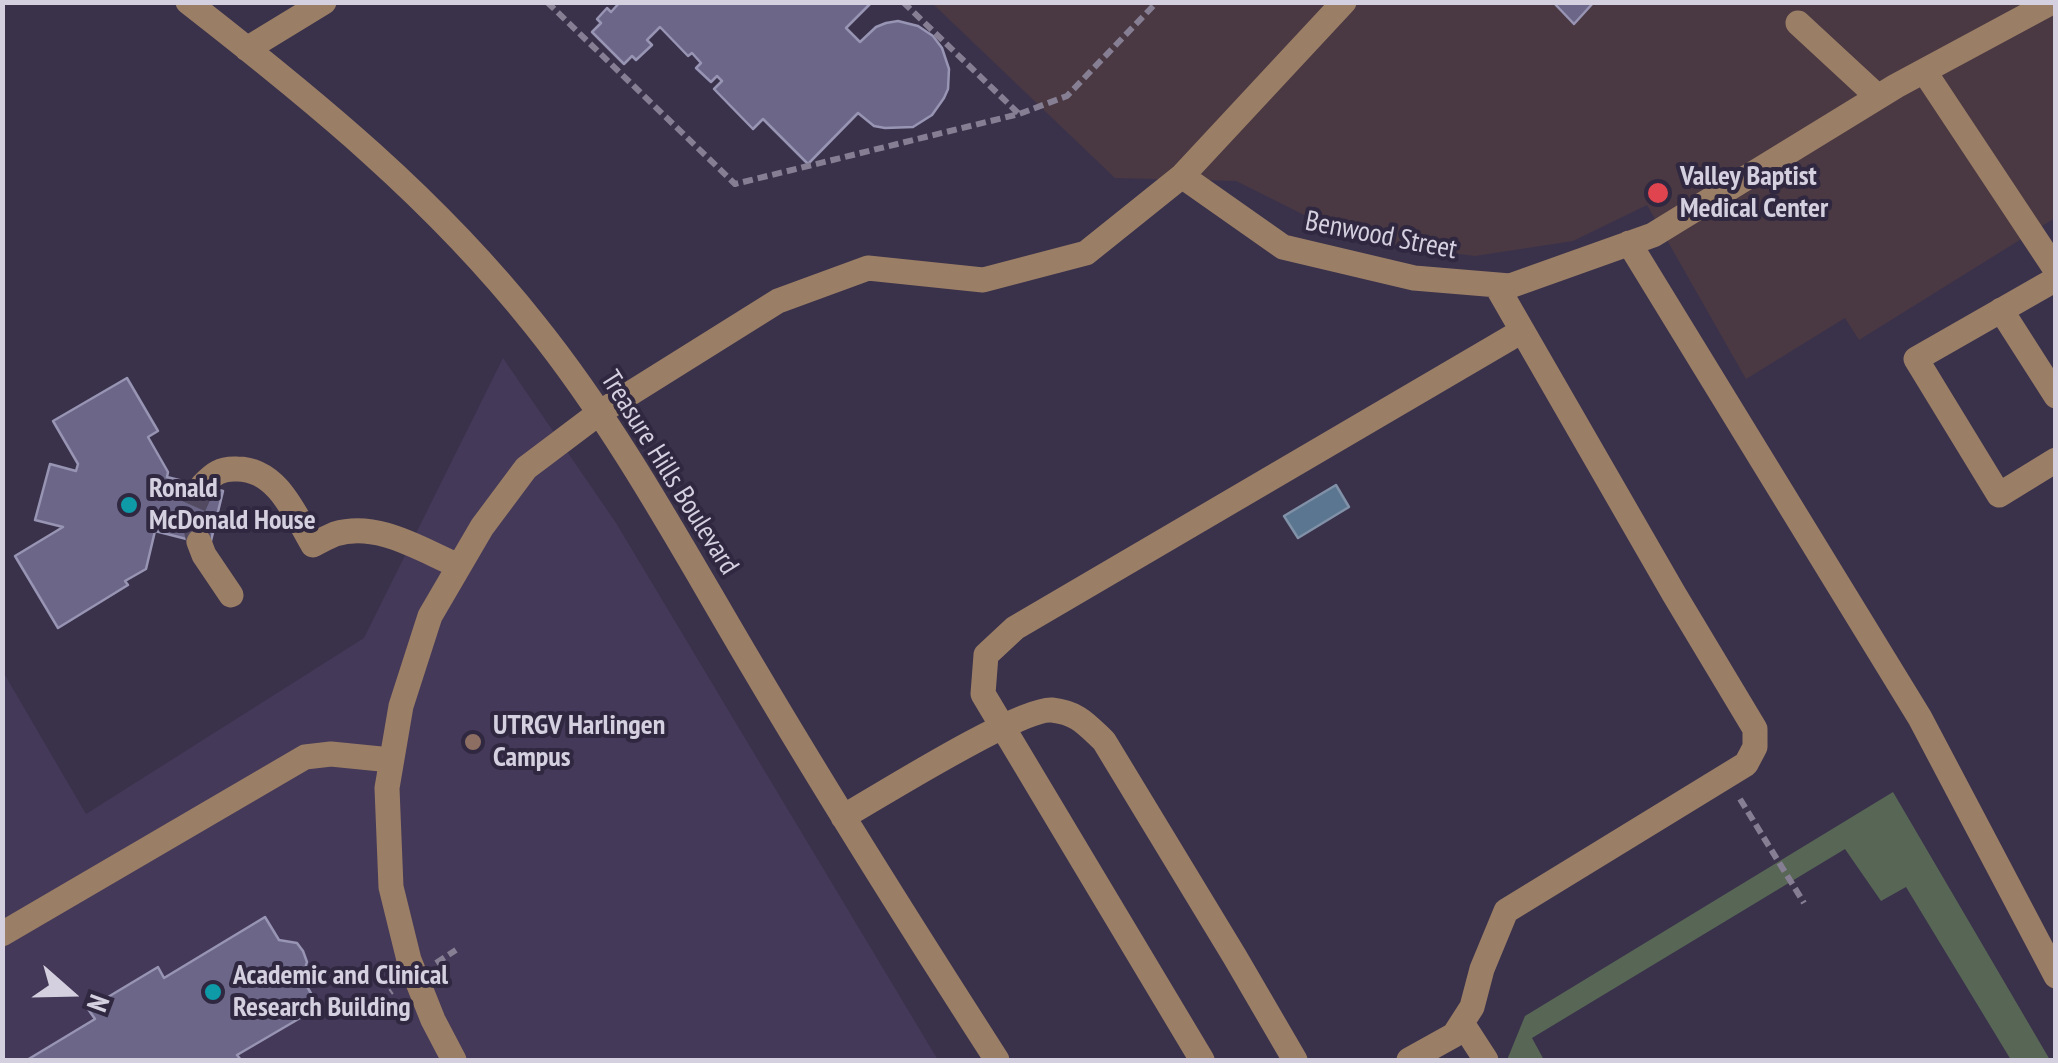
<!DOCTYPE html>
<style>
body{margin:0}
#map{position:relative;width:2058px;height:1063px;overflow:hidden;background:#3a324b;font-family:"PT Sans Narrow",sans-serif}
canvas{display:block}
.frame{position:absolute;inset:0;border:5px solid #d5d0e0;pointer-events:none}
.north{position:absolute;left:20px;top:943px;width:100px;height:100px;-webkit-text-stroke:8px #302840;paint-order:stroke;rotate:110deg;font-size:28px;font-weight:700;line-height:40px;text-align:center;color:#d5d0e0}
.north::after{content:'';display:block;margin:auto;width:35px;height:45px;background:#d5d0e0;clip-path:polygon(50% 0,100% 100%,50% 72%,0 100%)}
</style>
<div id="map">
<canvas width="2058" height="1063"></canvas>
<div class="frame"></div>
<div class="north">N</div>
</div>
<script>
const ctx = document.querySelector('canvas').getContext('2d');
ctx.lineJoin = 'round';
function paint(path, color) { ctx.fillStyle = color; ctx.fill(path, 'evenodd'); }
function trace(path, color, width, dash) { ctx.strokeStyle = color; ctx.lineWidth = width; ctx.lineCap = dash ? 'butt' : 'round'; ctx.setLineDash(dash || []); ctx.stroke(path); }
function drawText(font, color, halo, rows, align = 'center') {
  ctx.font = font + ' "PT Sans Narrow",sans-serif'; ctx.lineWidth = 8; ctx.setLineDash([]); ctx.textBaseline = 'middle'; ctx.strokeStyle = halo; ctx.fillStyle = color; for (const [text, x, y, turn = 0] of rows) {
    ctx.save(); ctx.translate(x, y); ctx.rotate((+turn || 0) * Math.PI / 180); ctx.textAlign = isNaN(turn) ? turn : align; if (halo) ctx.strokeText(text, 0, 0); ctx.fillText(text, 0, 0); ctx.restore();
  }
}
const built = new Path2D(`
 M503,358l113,165 322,537h-935l-1,-390 84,144 278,-176z`);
const medical = new Path2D(`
 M932,3h1123v215l-196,122 -14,-22 -99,61 -99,-174 -74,36 -98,15 -80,-10 -89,-30 -70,-35 -121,-3z`);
const green = new Path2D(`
 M1893,792l157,268h-39l-105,-173 -25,14 -36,-52 -313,189 12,22h-37l18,-44z`);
const water = new Path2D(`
 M1336,485l13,22 -51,31 -14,-22z`);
const building = new Path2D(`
 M620,2h252l-26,26 14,14 16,-15 10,-4 12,-2 20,5 15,10 9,12 7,21 -1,20 -4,9 -12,17 -19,12 -28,1 -11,-2 -16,-13 -50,51 -45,-45 -10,10 -39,-40 8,-8 -5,-5 -6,6 -15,-14 5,-5 -9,-10 -4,3 -28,-29 -13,13 5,5 -16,15 -4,-4 -8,8 -32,-32 9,-9 -4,-4 10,-11 4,4z
 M1553,2h41l-20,22z
 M127,378l31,53 -10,6 20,35 -1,5 56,14 -13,54 -55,-14 -9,38 -21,12 3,4 -70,43 -43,-72 48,-29 -28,-7 15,-56 26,7 2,-7 -25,-43z
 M265,917l14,23 18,3 6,8 4,11 -5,16 17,29 -82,48 4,5h-214l68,-41 -7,-10 70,-42 6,11z`);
const minorTunnel = new Path2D(`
 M199,542l-7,-32 11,-25`);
const path = new Path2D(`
 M547,2l188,182 284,-70 48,-18 90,-94
 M903,2l115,111
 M1740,799l64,104
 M436,963l20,-13
 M378,1001l14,-10`);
const minor = new Path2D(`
 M188,2c127,99 247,197 347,323 85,106 150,228 219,344 78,132 160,262 243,391
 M1798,23l80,74
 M247,49l77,-47
 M1924,71l132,199
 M1182,176l162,-174
 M1629,243l291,475 136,258
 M2056,279l-140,80 83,136 57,-35
 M2001,310l55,86
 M203,485c10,-11 18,-17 34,-16 41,0 58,46 76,76 7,-4 15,-8 22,-11 43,-13 86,16 124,32
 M199,542l5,13 27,40
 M843,817c35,-20 178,-110 209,-107 26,3 34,14 52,31l131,216 60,103
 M2,934l303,-177 26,-3 60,6
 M1462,1023l24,37
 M454,1060l-21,-40 -24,-60 -18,-73 -4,-99 14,-82 29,-90 52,-89 44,-59 73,-55 179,-112 90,-33 115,12 103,-27 96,-77 101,71 131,31 96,8 143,-51 243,-149 156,-84
 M1202,1060l-219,-366 3,-39 29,-27 507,-297
 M1409,1060l45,-25 18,-28 10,-38 24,-58 240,-147 9,-17v-18l-81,-135 -178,-309`);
const markers = [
 [1658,193,12,"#e0444e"],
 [129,505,10,"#0f9aa8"],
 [473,742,10,"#8d6e63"],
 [213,992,10,"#0f9aa8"]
];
const poiNames = [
 ["Valley Baptist",1680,177],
 ["Medical Center",1680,209],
 ["Ronald",149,489],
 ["McDonald House",149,521],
 ["UTRGV Harlingen",493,726],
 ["Campus",493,758],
 ["Academic and Clinical",233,976],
 ["Research Building",233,1008]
];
const streetNames = [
 ["Benwood Street",1381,236,11],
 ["Treasure Hills Boulevard",669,473,58]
];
paint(built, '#443958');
paint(medical, '#4a3943');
paint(green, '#586655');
paint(water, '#5b7690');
trace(water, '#8091a8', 2.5);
paint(building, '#6c6788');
trace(building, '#9894b3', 2.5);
trace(minorTunnel, '#514a61', 25, [25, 12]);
trace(path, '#867f94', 6, [10, 5]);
trace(minor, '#9b7e66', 25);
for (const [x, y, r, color] of markers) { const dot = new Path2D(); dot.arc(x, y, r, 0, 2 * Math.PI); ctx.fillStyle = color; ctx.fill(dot); trace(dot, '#302840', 4); }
drawText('bold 28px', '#d5d0e0', '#302840', poiNames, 'left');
drawText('28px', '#d5d0e0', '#302840', streetNames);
</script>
